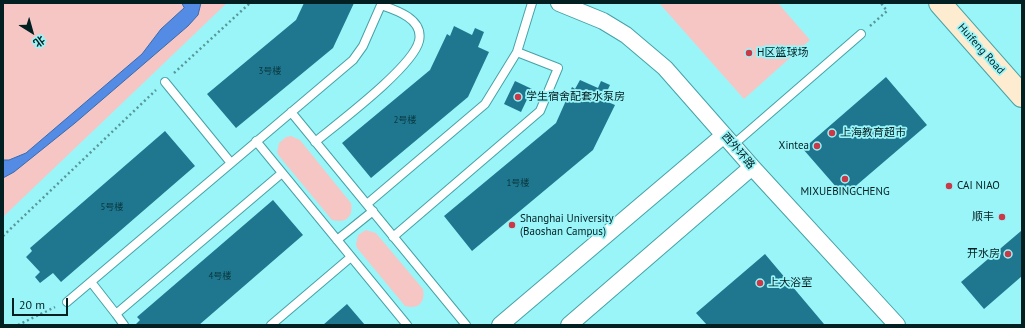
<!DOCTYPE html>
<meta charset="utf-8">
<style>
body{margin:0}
#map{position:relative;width:1025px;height:328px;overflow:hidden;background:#9af5f9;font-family:"PT Sans","Noto Sans SC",sans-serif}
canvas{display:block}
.frame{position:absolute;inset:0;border:4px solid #021f21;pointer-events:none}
.north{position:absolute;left:12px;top:12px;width:40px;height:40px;-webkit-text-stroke:3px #9af5f9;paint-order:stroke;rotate:143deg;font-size:11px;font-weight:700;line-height:16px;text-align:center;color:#021f21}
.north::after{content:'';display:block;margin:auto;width:14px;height:18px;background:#021f21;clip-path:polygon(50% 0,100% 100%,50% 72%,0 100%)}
.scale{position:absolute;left:12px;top:298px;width:56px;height:18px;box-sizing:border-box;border:2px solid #021f21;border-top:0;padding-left:5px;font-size:12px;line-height:14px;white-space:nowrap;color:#021f21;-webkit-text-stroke:3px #9af5f9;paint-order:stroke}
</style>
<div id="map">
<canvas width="1025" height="328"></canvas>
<div class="frame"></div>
<div class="north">北</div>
<div class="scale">20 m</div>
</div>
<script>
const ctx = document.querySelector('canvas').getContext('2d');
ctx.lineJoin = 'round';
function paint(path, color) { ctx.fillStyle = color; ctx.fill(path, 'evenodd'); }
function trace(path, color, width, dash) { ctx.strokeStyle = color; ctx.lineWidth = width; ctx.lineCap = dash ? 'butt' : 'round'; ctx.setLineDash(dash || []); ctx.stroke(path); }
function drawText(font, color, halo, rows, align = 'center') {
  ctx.font = font + ' "PT Sans","Noto Sans SC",sans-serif'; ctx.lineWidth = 3.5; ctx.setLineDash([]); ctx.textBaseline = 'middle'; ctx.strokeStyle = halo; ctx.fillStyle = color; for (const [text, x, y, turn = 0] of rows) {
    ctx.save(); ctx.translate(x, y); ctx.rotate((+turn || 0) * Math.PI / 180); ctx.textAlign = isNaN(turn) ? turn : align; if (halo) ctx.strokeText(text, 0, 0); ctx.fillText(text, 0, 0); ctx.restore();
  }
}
const green = new Path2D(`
 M3,3h224l-224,214z
 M659,3h119l32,37 -66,59z
 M291,136l9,4 51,63c3,14 -6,21 -19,17l-53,-64 -2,-4 2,-9 7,-6z
 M366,230l10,3 47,56c3,14 -6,21 -18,17l-48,-58 -1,-4 2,-9z`);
const water = new Path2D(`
 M182,3h19l-3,12 -10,11 -113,97 -61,49 -11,6v-18h6l17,-7 116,-99 19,-25 23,-21z`);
const building = new Path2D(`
 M304,3h50l-21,45 -97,80 -29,-34 89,-74z
 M454,26l18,9 3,-7 9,4 -6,15 11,5 -21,45 -97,81 -29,-35 88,-73 17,-36 3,2z
 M886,77l41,48 -83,71 -41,-47z
 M580,80l18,8 3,-7 9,4 -7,15 12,5 -22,45 -121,101 -28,-35 112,-93 16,-36 3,2z
 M515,81l17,8 -11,23 -17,-8z
 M165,131l30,35 -134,116 -8,-9 -13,10 -5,-6 5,-5 -14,-15 6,-6 -2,-3z
 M273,200l30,35 -104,90h-64l5,-5 -3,-3z
 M1021,231l1,45 -38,33 -23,-27z
 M765,254l59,70 -1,1h-116l-11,-12z
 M347,304l18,21h-42z`);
const path = new Path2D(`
 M870,26l17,-15 -6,-8
 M174,73l76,-70
 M3,236l153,-146
 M18,325l37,-18`);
const lane = new Path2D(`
 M517,52l15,-49
 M165,82l66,81
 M291,112l175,213
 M256,141l151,184
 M733,145l128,-111
 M367,204l118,-100 32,-52 41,16 -18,43 -147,126
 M337,240l36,-29
 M91,282l25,32 166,-141
 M67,302l286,-242 10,-14 18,-41c15,5 43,14 38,36 -6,26 -81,82 -104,101
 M116,314l8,11
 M271,325l80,-68`);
const street = new Path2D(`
 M559,3l44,18 23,14 39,33 87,99 145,158
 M500,325l224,-190
 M569,325l183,-158`);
const secondary = new Path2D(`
 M940,3l82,93`);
const markers = [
 [749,53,4,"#c93948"],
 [518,97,4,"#c93948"],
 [832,133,4,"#c93948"],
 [817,146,4,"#c93948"],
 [845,179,4,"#c93948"],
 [949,186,4,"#c93948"],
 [1002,217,4,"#c93948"],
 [512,225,4,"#c93948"],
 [1008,254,4,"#c93948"],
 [760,283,4,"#c93948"]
];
const numberNames = [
 ["3号楼",270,71],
 ["2号楼",405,120],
 ["1号楼",518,183],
 ["5号楼",112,207],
 ["4号楼",220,276]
];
const streetNames = [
 ["Huifeng Road",981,49,48],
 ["西外环路",738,151,49]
];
const poiNames = [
 ["H区篮球场",757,53],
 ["学生宿舍配套水泵房",526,97],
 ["上海教育超市",840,133],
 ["Xintea",809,146,"right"],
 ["CAI NIAO",957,186],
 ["MIXUEBINGCHENG",845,192,"center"],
 ["顺丰",994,217,"right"],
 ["Shanghai University",520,219],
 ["(Baoshan Campus)",520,232],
 ["开水房",1000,254,"right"],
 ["上大浴室",768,283]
];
paint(green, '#f6c6c5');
paint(water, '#548be4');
trace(water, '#3b6baa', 1);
paint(building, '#1e778e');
trace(lane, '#46a2a6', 10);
trace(street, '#46a2a6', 18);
trace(secondary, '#46a2a6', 24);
trace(path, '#57979a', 2.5, [2, 3]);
trace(lane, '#fff', 8);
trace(street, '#fff', 16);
trace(secondary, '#fdeccf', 22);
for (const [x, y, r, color] of markers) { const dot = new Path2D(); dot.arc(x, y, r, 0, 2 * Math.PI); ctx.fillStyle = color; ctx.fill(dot); trace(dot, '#9af5f9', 1.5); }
drawText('9px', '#09353c', null, numberNames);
drawText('11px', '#021f21', '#9af5f9', streetNames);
drawText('11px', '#021f21', '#9af5f9', poiNames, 'left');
</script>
